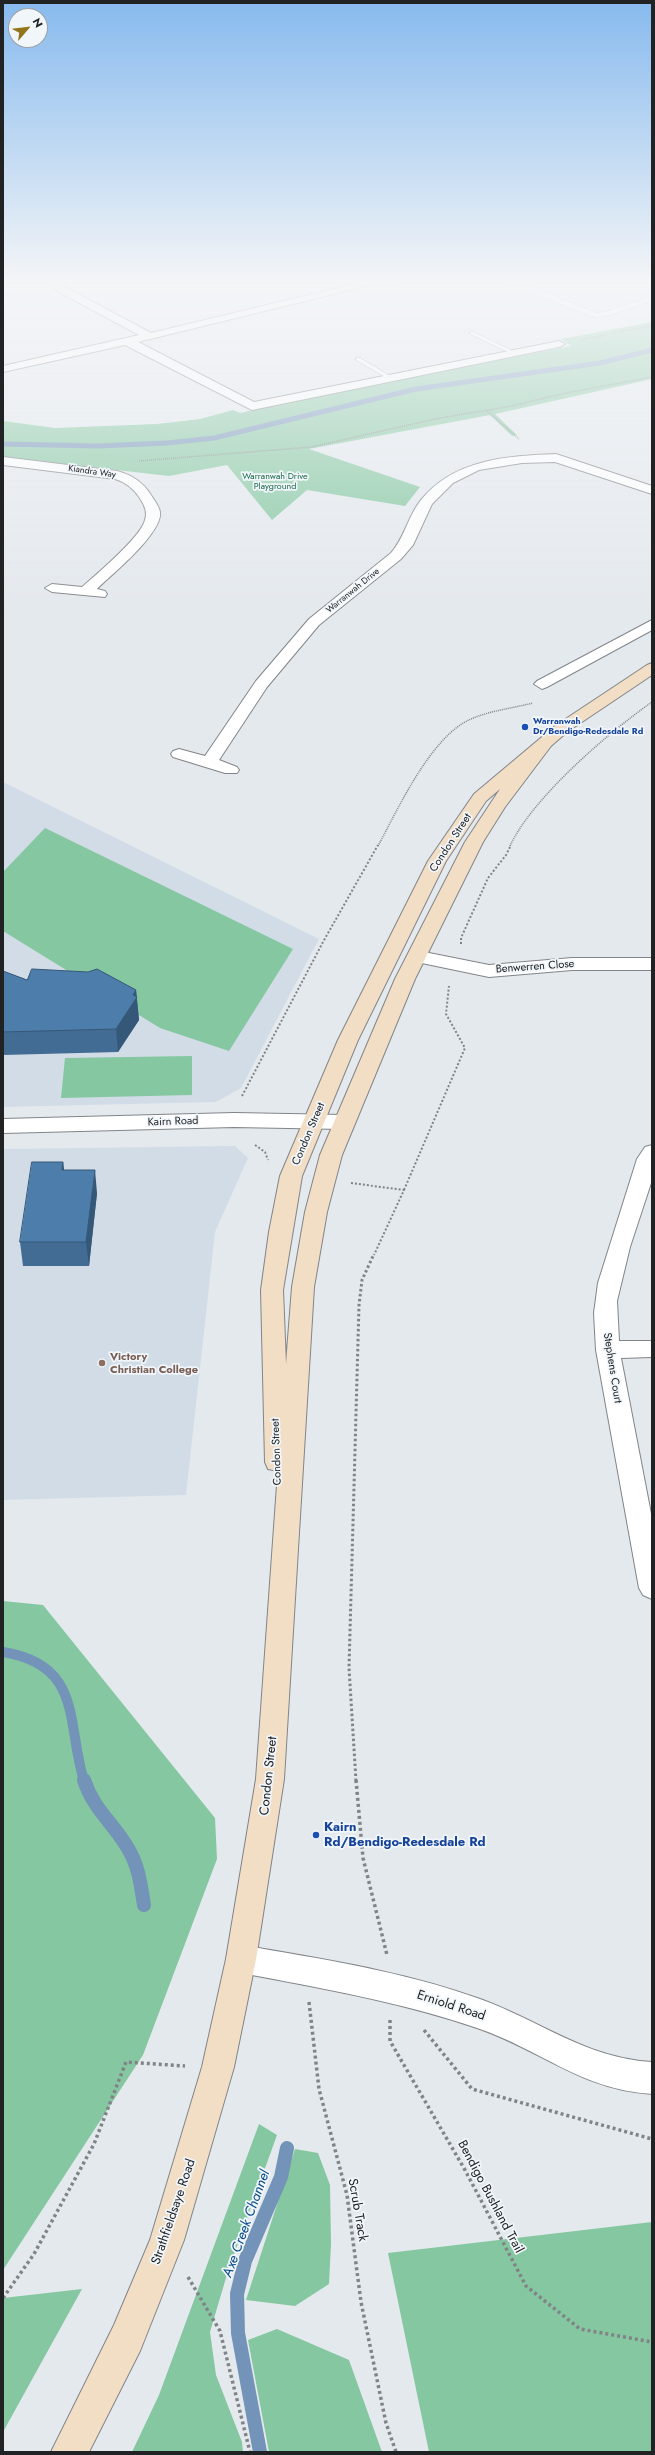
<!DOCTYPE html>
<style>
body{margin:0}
#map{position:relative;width:655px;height:2455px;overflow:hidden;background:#e4e9ee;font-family:Jost,sans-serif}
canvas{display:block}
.frame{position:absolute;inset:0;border:4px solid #202223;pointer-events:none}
.north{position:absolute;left:8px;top:8px;width:40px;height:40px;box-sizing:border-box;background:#f1f6fb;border:1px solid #9da1a5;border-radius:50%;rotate:62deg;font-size:11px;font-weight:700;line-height:16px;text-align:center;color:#202223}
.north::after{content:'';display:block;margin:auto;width:14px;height:18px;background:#93761c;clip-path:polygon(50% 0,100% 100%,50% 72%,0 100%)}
</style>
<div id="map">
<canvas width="655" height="2455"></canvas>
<div class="frame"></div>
<div class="north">N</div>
</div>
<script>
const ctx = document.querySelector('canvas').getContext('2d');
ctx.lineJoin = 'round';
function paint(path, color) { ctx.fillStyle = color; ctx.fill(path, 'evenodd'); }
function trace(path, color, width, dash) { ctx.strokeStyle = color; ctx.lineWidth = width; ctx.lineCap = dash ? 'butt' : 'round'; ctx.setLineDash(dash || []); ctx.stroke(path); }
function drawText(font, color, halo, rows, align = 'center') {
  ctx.font = font + ' Jost,sans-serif'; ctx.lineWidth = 3.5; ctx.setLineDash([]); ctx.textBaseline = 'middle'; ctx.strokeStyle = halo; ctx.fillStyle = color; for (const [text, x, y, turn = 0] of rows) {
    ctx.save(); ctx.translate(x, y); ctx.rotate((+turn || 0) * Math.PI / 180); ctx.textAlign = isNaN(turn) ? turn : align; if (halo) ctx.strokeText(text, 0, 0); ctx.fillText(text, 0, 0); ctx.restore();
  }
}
const built = new Path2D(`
 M3,782l316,157 -78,149 -25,14 -213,5z
 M235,1146l13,12 -33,74 -29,263 -183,5v-351z`);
const green = new Path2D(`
 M652,322v57l-157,35 22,21 -5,1 -22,-21 -181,34 111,38 -15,19 -98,-16 -35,30 -45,-55 -58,11 -166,-19v-36l52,7 102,-4 43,-5 33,-9 7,3 105,-24 226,-43 -10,-7z
 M45,828l248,121 -64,102 -69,-23 -157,-97v-59z
 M192,1056v39l-131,3 4,-40z
 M3,1601l40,4 172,213 2,41 -74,196 -140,215z
 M259,2124l18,11 -49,136 -18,61 6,43 26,67 1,10h-111l27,-57z
 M295,2149l23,4 12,32 1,59 -2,40 -34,22 -49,-6z
 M652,2222v230h-223l-41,-199z
 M82,2289l-79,143v-134z
 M277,2329l72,31 33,92h-113l-21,-112z`);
const streamFar2 = new Path2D(`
 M3,444l94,2 70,-3 47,-5 202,-49 184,-26 52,-13`);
const streamFar1 = new Path2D(`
 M3,1652c80,13 63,70 81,129`);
const stream = new Path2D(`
 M84,1780c10,31 32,45 46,72 9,16 11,35 14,53
 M260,2452l-22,-119 -1,-39 8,-33 36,-84 6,-29`);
const pathFar3 = new Path2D(`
 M613,333l39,-7
 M580,340l26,-5
 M487,411l32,28
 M139,461l172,-14 124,-28 77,-13 54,-13 86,-16
 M378,846c20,-37 53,-110 93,-127 18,-8 42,-11 62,-16
 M510,846c22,-48 99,-114 142,-144`);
const pathFar2 = new Path2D(`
 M461,944v-6l27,-60 18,-23 5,-10
 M242,1096l81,-154 55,-97
 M255,1145l10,7 3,8
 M351,1183l53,7 -30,65
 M404,1190l61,-142 -19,-34 3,-28`);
const pathFar1 = new Path2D(`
 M356,1781l-7,-113 10,-363 3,-25 12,-26`);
const path = new Path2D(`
 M356,1780l7,78 24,97
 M309,2002l10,87 28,106 14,107 25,121 10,29
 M390,2020v21l75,129 61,116 54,43 72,13
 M424,2030l48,59 180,50
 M188,2277l32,54 30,121
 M3,2298l31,-44 60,-110 32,-82 59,4`);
const lane = new Path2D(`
 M501,277h9l86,36c19,-2 37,-12 56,-16v4c-19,4 -37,16 -56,16 -7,0 -87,-34 -95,-40z
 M470,332h4l43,21 -5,1 -42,-20z
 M356,358h4l32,19 -5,1 -31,-18z`);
const street = new Path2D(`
 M43,277h12l10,10 86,46 232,-56h20l-265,65 116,60 305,-61 6,3 -6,3 -307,63 -127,-65 -122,27v-6l136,-31 -82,-44z
 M556,454l96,32v8l-97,-32 -33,1 -43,7 -26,13 -21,21 -19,41 -12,14 -82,66 -52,62 -48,73 18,7 2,3 -2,3h-12l-52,-16 -2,-3 2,-3 6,-2 26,7 51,-75 53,-62 82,-66c14,-16 17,-37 30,-53 33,-41 86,-44 135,-46z
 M3,457l114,14c15,4 26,11 34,24 3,5 8,11 9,17 3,21 -49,63 -63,77l8,2 2,3 -2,3 -53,-5 -7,-4 7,-4 30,3c15,-13 59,-50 63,-67 3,-8 -1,-16 -6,-23 -6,-9 -14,-15 -24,-18l-112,-14z
 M652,620v10l-105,57 -5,2 -8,-5 3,-3z
 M419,951l70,14 83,-7h80v12h-80l-83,7 -77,-16 -2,-4 2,-4z
 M234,1113l109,2 7,2 3,5 -3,5 -7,2 -109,-2 -231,6v-14z
 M652,1145v35l-22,67 -13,54 2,40h33v16l-31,1 31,161v80l-9,-4 -4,-7 -43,-238 -2,-37 4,-30 39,-124 8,-12z
 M241,1945c80,14 162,26 239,54 61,22 105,59 172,63v32c-73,-5 -110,-44 -175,-66 -76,-26 -156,-40 -236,-55l-11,-4 -4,-10 4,-10z`);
const secondary = new Path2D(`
 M652,663v12l-85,57 -16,14 -46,61 -22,35 -68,137 -73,176 -15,57 -13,75 -30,492 -28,180 -22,108 -50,173 -44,111 -51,101h-38l63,-127 36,-85 52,-173 24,-108 30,-180 22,-308 -10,-2 -3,-7 -4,-172 8,-58 11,-56 58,-136 90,-179 46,-67 81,-68 92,-61zM500,789l-35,53 -70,137 -75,176 -15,57 -13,75 -6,77 -3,-74 19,-114 56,-136 88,-179 40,-60z`);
const wall = new Path2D(`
 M3,971l24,9 109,10 3,30 -21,32 -115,3z
 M63,1162l1,8 33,23 -8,73h-66l-3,-24z`);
const shadedWall = new Path2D(`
 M136,990l3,30 -21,32 -2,-23 17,-34z
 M63,1162l3,24 -4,-16z
 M95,1170l2,23 -8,73 -3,-24z`);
const building = new Path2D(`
 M32,969l56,3 9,-3 39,21 -3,5 4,2 -21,32 -113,3v-61l24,9z
 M32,1162h31l-1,8h33l-9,72h-66z`);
const markers = [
 [525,727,4,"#1a4fb4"],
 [102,1363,4,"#8d6e63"],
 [316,1835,4,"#1a4fb4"]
];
const farStreetnames = [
 ["Kiandra Way",92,472,8],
 ["Warranwah Drive",353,591,-39]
];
const farParknames = [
 ["Warranwah Drive",275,477],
 ["Playground",275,487]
];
const farTransitnames = [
 ["Warranwah",533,722],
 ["Dr/Bendigo-Redesdale Rd",533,732]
];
const streetNames = [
 ["Condon Street",451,843,-57],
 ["Benwerren Close",535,967,-4],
 ["Kairn Road",173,1122,-2],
 ["Condon Street",309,1134,-67],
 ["Stephens Court",612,1368,81],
 ["Condon Street",277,1452,-92]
];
const educationNames = [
 ["Victory",110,1357],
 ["Christian College",110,1370]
];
const nearStreetnames = [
 ["Condon Street",269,1776,-84],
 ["Erniold Road",451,2006,18],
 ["Bendigo Bushland Trail",490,2197,62],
 ["Scrub Track",357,2210,80],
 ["Strathfieldsaye Road",174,2212,-71]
];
const nearTransitnames = [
 ["Kairn",324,1828],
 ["Rd/Bendigo-Redesdale Rd",324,1843]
];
const nearWaternames = [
 ["Axe Creek Channel",247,2224,-70]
];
paint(built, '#d2dce6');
paint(green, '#85c7a1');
trace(streamFar2, '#7393b8', 5);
trace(streamFar1, '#7393b8', 10);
trace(stream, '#7393b8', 14);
trace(lane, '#818589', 1);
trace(street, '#818589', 2);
trace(secondary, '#818589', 2);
trace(pathFar3, '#818487', 1.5, [1, 1]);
trace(pathFar2, '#818487', 2, [2, 2]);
trace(pathFar1, '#818487', 3, [2.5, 2.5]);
trace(path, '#818487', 3.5, [3, 3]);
paint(lane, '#fff');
paint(street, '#fff');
paint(secondary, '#f2ddc5');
paint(wall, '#426c93');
paint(shadedWall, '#365878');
paint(building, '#4d7dab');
trace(building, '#365878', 1);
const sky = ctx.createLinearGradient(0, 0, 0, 621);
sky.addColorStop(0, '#87baee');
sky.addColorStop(0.45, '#f3f5f7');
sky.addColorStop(1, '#f3f5f700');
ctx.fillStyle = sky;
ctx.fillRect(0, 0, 655, 621);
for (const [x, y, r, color] of markers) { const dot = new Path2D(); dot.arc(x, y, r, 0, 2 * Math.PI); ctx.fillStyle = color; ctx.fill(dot); trace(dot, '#f1f6fb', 1.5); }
drawText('9px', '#202223', '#f1f6fb', farStreetnames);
drawText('9px', '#1a6844', '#f1f6fb', farParknames);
drawText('bold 9px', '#164399', '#f1f6fb', farTransitnames, 'left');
drawText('11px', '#202223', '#f1f6fb', streetNames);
drawText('bold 11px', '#785e54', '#f1f6fb', educationNames, 'left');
drawText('13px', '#202223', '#f1f6fb', nearStreetnames);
drawText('bold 13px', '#164399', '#f1f6fb', nearTransitnames, 'left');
drawText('italic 14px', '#0a4d8a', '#f1f6fb', nearWaternames);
</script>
